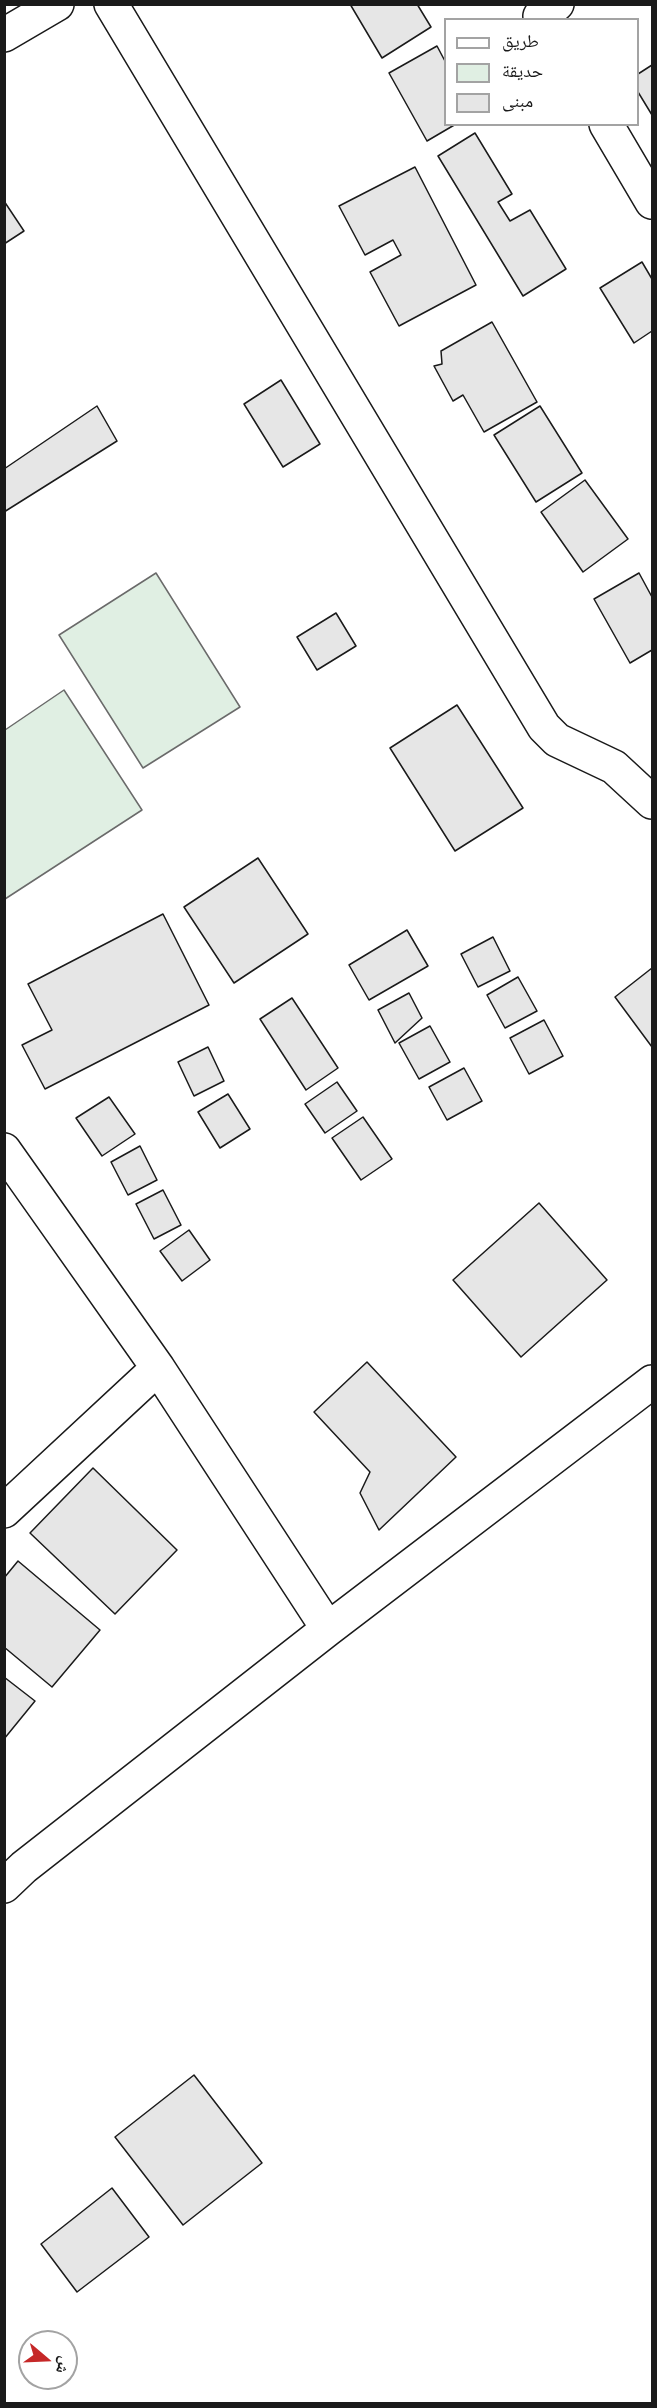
<!DOCTYPE html>
<meta charset="utf-8">
<style>
body{margin:0}
#map{position:relative;width:657px;height:2408px;overflow:hidden;background:#fff;font-family:Figtree,"Noto Naskh Arabic",sans-serif}
canvas{display:block}
.frame{position:absolute;inset:0;border:6px solid #1a1a1a;pointer-events:none}
.legend{position:absolute;left:444px;top:18px;width:195px;height:108px;box-sizing:border-box;background:#fff;border:2px solid #a3a3a3;margin:0;padding:8px 10px;list-style:none;font-size:18px;color:#1a1a1a}
.legend li{display:flex;align-items:center;gap:12px;height:30px}
.legend b{width:30px;border:2px solid #a3a3a3}
.north{position:absolute;left:18px;top:2330px;width:60px;height:60px;box-sizing:border-box;background:#fff;border:2px solid #a3a3a3;border-radius:50%;rotate:109deg;font-size:16px;font-weight:700;line-height:24px;text-align:center;color:#1a1a1a}
.north::after{content:'';display:block;margin:auto;width:21px;height:27px;background:#c62828;clip-path:polygon(50% 0,100% 100%,50% 72%,0 100%)}
</style>
<div id="map">
<canvas width="657" height="2408"></canvas>
<div class="frame"></div>
<ul class="legend">
<li><b style="height:8px;background:#fff"></b>طريق</li>
<li><b style="height:16px;background:#e0efe3"></b>حديقة</li>
<li><b style="height:16px;background:#e6e6e6"></b>مبنى</li>
</ul>
<div class="north">ش</div>
</div>
<script>
const ctx = document.querySelector('canvas').getContext('2d');
ctx.lineJoin = 'round';
function paint(path, color) { ctx.fillStyle = color; ctx.fill(path, 'evenodd'); }
function trace(path, color, width, dash) { ctx.strokeStyle = color; ctx.lineWidth = width; ctx.lineCap = dash ? 'butt' : 'round'; ctx.setLineDash(dash || []); ctx.stroke(path); }
const green = new Path2D(`
 M156,573l84,134 -97,61 -84,-133z
 M64,690l78,120 -137,89v-169z`);
const building = new Path2D(`
 M350,4h67l14,23 -49,31z
 M437,46l9,17v61h10l-29,17 -38,-68z
 M652,65v50l-14,-23v-18z
 M475,133l37,61 -14,8 12,19 20,-11 36,59 -43,27 -85,-140z
 M415,167l61,118 -77,41 -29,-54 31,-17 -8,-15 -28,15 -26,-49z
 M4,201l20,30 -20,13z
 M642,262l10,17v52l-18,12 -34,-55z
 M492,322l45,80 -53,30 -21,-37 -10,6 -19,-35 8,-2 -1,-13z
 M281,380l39,64 -37,23 -39,-63z
 M97,406l20,35 -113,71v-43z
 M540,406l42,67 -46,29 -42,-67z
 M585,480l43,59 -45,33 -42,-60z
 M639,573l13,24v53l-22,13 -36,-64z
 M336,613l20,33 -39,24 -20,-33z
 M457,705l66,103 -68,43 -65,-103z
 M258,858l50,76 -74,49 -50,-76z
 M163,914l46,91 -164,84 -23,-44 30,-15 -24,-46z
 M407,930l21,36 -59,34 -20,-35z
 M493,937l17,34 -32,16 -17,-33z
 M652,968v79l-37,-50z
 M518,977l19,34 -32,17 -18,-33z
 M409,993l13,25 -27,25 -17,-33z
 M292,998l46,70 -32,22 -46,-71z
 M544,1020l19,36 -34,18 -19,-36z
 M430,1026l20,36 -31,17 -20,-36z
 M208,1047l16,34 -30,15 -16,-34z
 M464,1068l18,33 -35,19 -18,-33z
 M337,1082l20,29 -32,22 -20,-29z
 M228,1094l22,35 -30,19 -22,-36z
 M109,1097l26,37 -33,22 -26,-38z
 M363,1117l29,42 -31,21 -29,-42z
 M140,1146l17,34 -29,15 -17,-33z
 M163,1190l18,35 -27,14 -18,-35z
 M539,1203l68,77 -86,77 -68,-77z
 M189,1230l21,30 -28,21 -22,-30z
 M367,1362l89,95 -77,73 -19,-37 10,-21 -56,-60z
 M93,1468l84,82 -62,64 -85,-81z
 M18,1561l82,69 -48,57 -48,-40v-69z
 M4,1677l31,24 -31,38z
 M194,2075l68,88 -79,62 -68,-88z
 M112,2188l37,49 -72,55 -36,-48z`);
const minor = new Path2D(`
 M111,4l433,723 13,13 57,27 38,35
 M540,16l17,-12
 M4,35l53,-31
 M606,124l46,78
 M4,1150l154,218 170,261
 M4,1511l154,-143
 M4,1886l20,-19 304,-238 324,-247`);
paint(green, '#e0efe3');
trace(green, '#6a6a6a', 1.5);
paint(building, '#e6e6e6');
trace(building, '#1a1a1a', 1.5);
trace(minor, '#1a1a1a', 36);
trace(minor, '#fff', 33);
</script>
